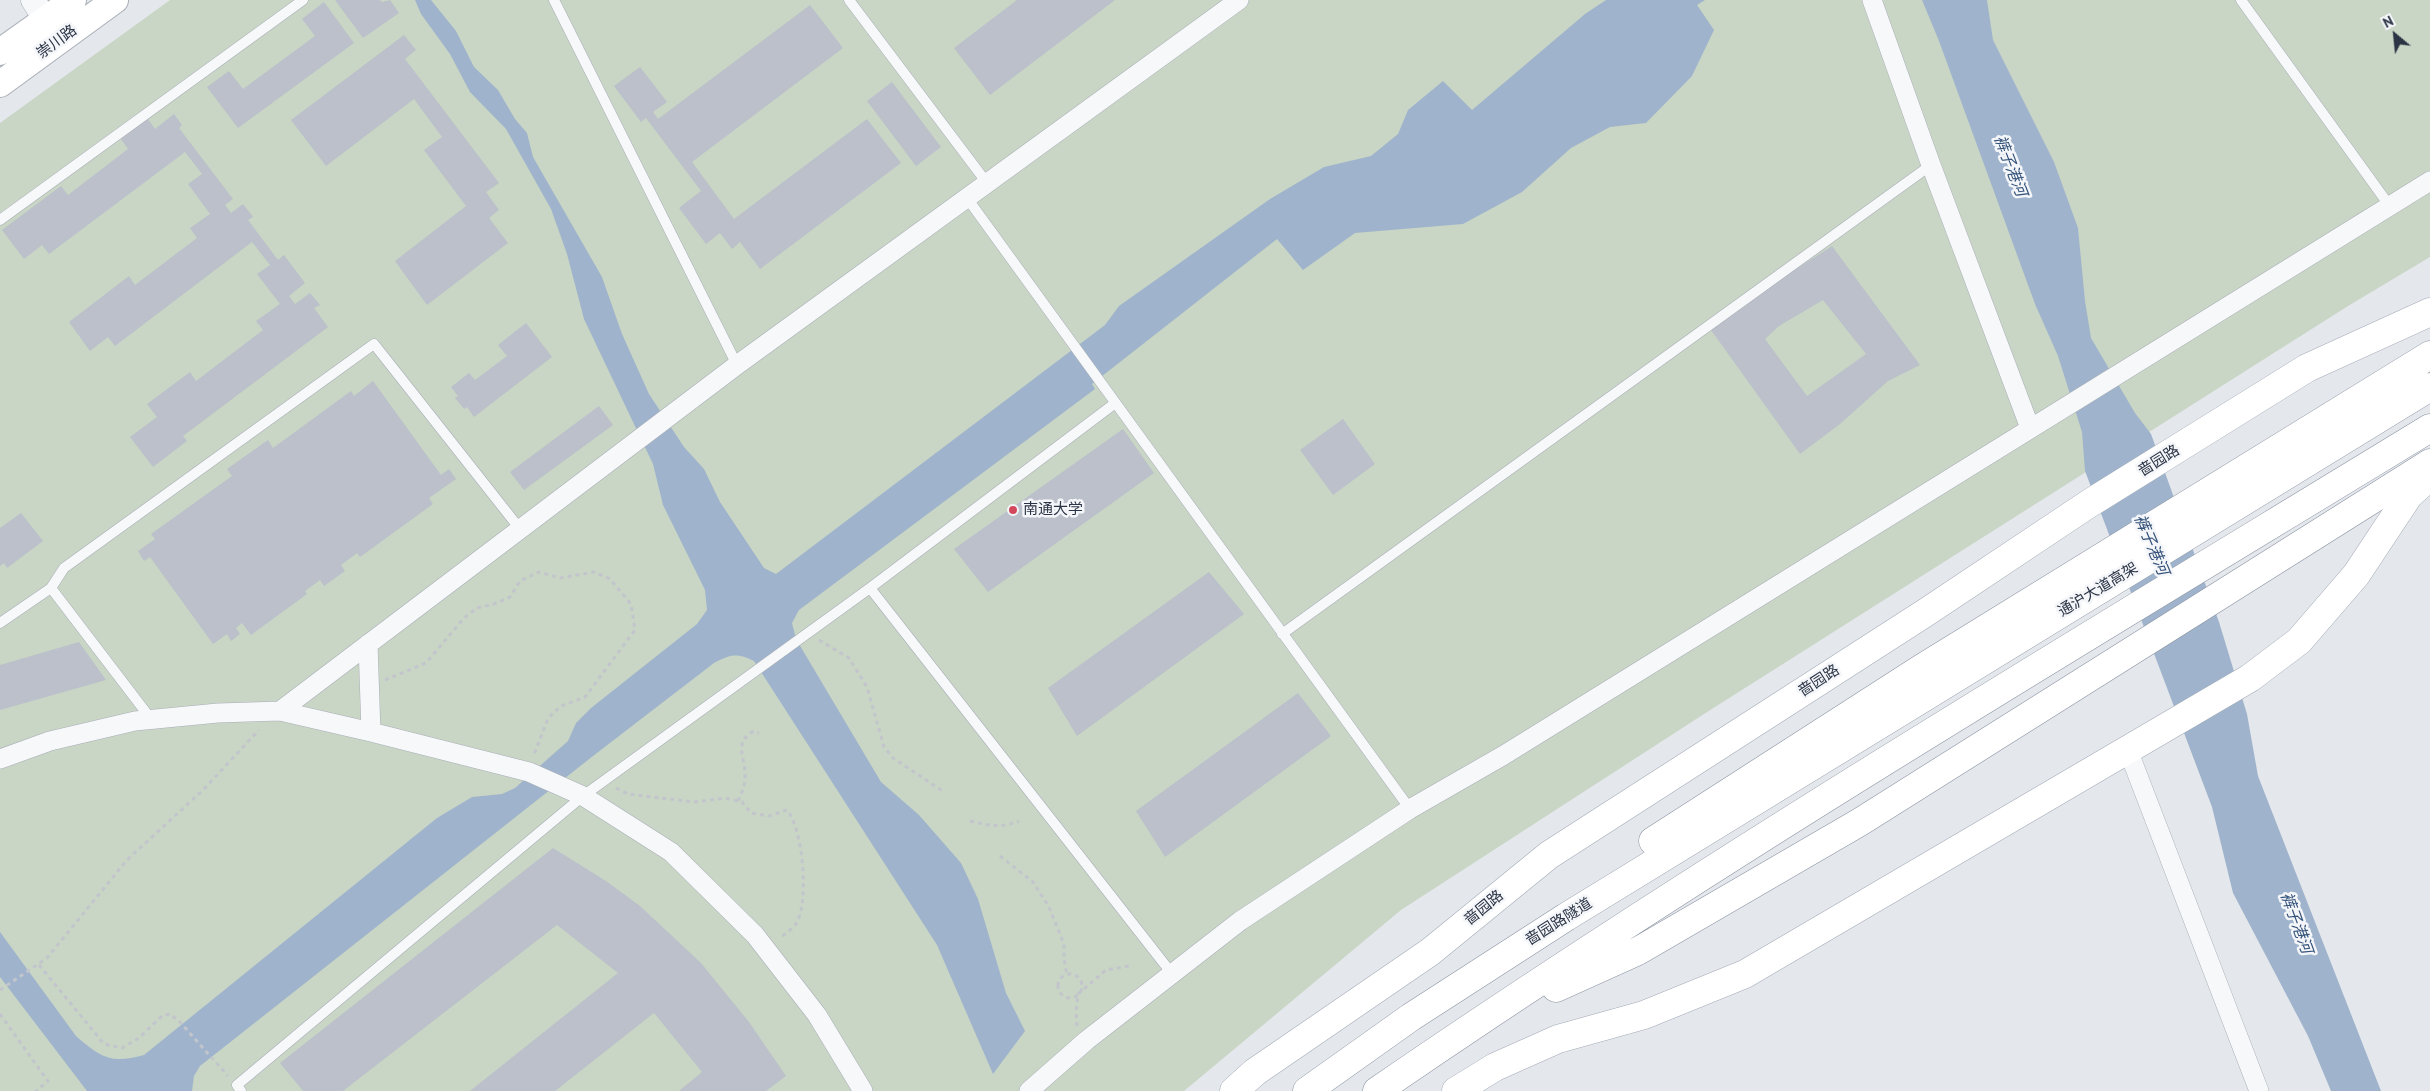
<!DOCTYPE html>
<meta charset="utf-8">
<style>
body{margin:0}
#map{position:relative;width:2430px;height:1091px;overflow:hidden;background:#e4e7ec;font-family:"PT Sans",sans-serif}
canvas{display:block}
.north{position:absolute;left:2370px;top:10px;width:50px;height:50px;-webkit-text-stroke:4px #f4f6f9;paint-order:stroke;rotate:332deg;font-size:14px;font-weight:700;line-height:20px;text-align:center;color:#2b3445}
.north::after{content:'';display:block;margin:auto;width:18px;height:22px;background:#2b3445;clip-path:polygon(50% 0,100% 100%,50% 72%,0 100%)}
</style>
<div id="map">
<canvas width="2430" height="1091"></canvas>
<div class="north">N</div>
</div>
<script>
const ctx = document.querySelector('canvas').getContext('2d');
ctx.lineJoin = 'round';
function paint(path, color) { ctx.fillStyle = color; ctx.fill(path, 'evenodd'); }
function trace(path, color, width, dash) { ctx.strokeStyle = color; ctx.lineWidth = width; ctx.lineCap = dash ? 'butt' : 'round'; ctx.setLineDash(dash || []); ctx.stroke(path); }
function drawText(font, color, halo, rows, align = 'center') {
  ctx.font = font + ' "PT Sans","Noto Sans SC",sans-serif'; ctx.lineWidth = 5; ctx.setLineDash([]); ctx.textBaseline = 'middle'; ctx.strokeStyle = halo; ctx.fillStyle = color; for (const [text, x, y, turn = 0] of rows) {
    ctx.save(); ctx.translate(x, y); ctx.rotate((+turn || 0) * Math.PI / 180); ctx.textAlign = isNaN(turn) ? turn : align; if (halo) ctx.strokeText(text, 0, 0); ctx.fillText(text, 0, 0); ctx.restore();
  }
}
const green = new Path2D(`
 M170,0h2260v257l-82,49 -644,408 -303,196 -217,181h-1184v-968z`);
const water = new Path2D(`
 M415,0h16l25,31 18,36 24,23 17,29 12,14 6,24 69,120 20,57 27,60 35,53 20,22 16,33 44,66 12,6 329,-249 14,-19 151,-107 54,-32 47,-11 27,-22 10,-24 35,-29 29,29 113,-96 21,-14h99l-8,5 17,25 -22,46 -46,47 -36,4 -39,21 -49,44 -59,32 -108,9 -52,37 -26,-31 -185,145 3,5 -296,221 -7,13 4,16 85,143 38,33 42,48 17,36 28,94 19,38 -32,43 -56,-129 -183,-284c-17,-8 -23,-7 -40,2l-121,93 -393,310 -6,10 -2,15h-105l-87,-114v-45l76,104c25,22 35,28 68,19l293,-237 35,-21 30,-3 13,-6 53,-47 8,-18 15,-15 106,-84 10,-14 -2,-20 -42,-85 -10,-41 -69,-145 -17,-65 -16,-45 -45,-80 -36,-37 -20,-38 -29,-40z
 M1922,0h65l6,40 61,122 24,66 7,73 6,37 44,75 16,21 68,188 28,92 11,62 123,315h-50l-23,-55 -75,-143 -21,-86 -127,-336 -3,-39 -24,-76 -23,-52 -96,-263z`);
const building = new Path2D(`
 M335,0h45l2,2 8,-2 9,13 -36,25z
 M1017,0h98l-125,95 -36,-47z
 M324,2l30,41 -116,85 -31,-41 22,-16 14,18 72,-53 -13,-17z
 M810,5l33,43 -151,114 42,57 133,-100 34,44 -141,106 -20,-27 -8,7 -12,-16 -14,11 -27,-36 22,-17 -55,-73 -5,4 -27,-36 26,-19 27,35 -14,10 5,7z
 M404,35l12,15 -11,9 94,124 -13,9 13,18 -10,8 19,25 -81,62 -32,-44 71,-55 -42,-56 18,-13 -28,-38 -88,67 -35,-46z
 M892,82l49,65 -25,19 -49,-65z
 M174,114l8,11 -3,3 54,71 -8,6 6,8 12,-9 10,13 -5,3 30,40 6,-5 21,28 -16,13 6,8 15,-11 10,12 -6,3 14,19 -145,109 4,5 -34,26 -23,-30 27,-20 -10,-13 43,-32 6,9 67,-51 -7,-9 24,-17 -23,-30 13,-9 -18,-23 -137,104 -7,-9 -18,14 -21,-29 60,-46 6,9 62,-47 -7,-10 20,-14 -22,-30 14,-10 -17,-22 -136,102 -7,-9 -18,14 -22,-29 59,-44 7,9 60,-46 -7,-10 27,-20 7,10z
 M1832,246l88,119 -32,16 -48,43 -40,30 -89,-124 28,-24zM1823,300l43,54 -59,42 -42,-57 14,-13z
 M526,323l26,34 -78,60 -7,-10 -3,2 -9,-11 3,-2 -7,-9 18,-14 6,7 32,-24 -9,-11z
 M373,381l68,94 8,-6 7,10 -27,19 4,6 -73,53 -3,-4 -16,12 4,6 -21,15 -4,-6 -15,11 2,3 -56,41 -9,-12 -6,5 4,6 -9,7 -4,-7 -14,10 -63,-87 -6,4 -6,-10 17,-12 -4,-5 81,-58 -5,-7 41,-29 5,8 78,-57 3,5z
 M599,406l14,19 -89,65 -14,-18z
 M1343,419l32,45 -42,31 -33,-45z
 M1123,429l31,44 -166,119 -34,-43z
 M21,513l22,28 -36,27 -3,-5 -4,3v-38z
 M1209,572l35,42 -167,122 -29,-48z
 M79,642l27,38 -106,30v-45z
 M1298,693l33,43 -166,121 -29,-46z
 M553,848l53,33 34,25 61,57 48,59 37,54 -20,15h-87l23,-19 -48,-59 -99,78h-85l148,-118 -61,-48 -214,166h-40l-23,-28z`);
const path = new Path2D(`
 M819,640l30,18 18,29 17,60 9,11 51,34
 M385,680l41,-17 38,-45 13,-10 17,-4 16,-7 10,-16 19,-9 21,6 34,-6 16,7 21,25 4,26 -50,67 -24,9 -13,12 -14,37
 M616,788l12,6 66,8 31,-4 17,4 9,11 18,3 18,-6c16,19 22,90 10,112 -3,6 -12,12 -17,16
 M738,801c4,-9 8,-17 7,-27 0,-16 -11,-31 7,-42l7,1
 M970,821c18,4 30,8 49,0
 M1000,856l33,26 16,25 15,37v15l3,16
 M39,965l65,79 18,4 17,-10 23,-22 8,-2 9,7 49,55
 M1058 986a12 12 0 1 1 24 0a12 12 0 1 1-24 0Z
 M0,990l47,-32 80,-98 76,-70 56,-60
 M0,1014l48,67 -12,10
 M1077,1026l-1,-14 2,-18 28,-24 23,-4`);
const service = new Path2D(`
 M554,0l183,365
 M849,0l138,183
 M2241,0l148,205
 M967,198l443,611
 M0,220l303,-220
 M51,588l13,-20 310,-224 146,185
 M870,588l303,387
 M0,623l51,-35 100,131
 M1282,634l649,-469
 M241,1091l-4,-6 346,-289 287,-208 244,-184`);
const minor = new Path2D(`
 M1872,0l59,165 99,263
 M368,644l3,88
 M280,711l457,-346 502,-365
 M2128,750l131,341
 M0,759l50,-18 85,-20 83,-8 62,-2 91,21 158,40 54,24 88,56 84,83 62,80 46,76
 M1029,1091l58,-51 153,-119 170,-112 94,-54 926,-574`);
const tertiary = new Path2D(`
 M33,0l23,36`);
const secondary = new Path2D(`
 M0,52l73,-52
 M0,84l115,-84`);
const primary = new Path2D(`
 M1234,1091l21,-19 175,-120 119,-97 376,-242 165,-110 217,-135 123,-56
 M1456,1091l39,-24 63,-28 86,-24 101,-41 505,-296 49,-37 57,-66 53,-80 21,-19`);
const trunk = new Path2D(`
 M1653,841l269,-173 508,-313
 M1556,988l82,-37 222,-129 570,-359
 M1307,1091l104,-74 155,-100 864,-530
 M1377,1091c342,-235 699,-447 1053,-663`);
const markers = [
 [1013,510,5,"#d1495b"]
];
const streetNames = [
 ["崇川路",57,42,-36],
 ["啬园路",2159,461,-32],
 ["通沪大道高架",2098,590,-31],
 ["啬园路",1819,681,-33],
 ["啬园路",1484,908,-39],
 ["啬园路隧道",1559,922,-32]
];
const poiNames = [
 ["南通大学",1023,510]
];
const waterNames = [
 ["裤子港河",2010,166,69],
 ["裤子港河",2151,545,67],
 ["裤子港河",2296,923,70]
];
paint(green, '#c9d6c5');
paint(water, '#9fb4cc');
paint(building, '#bbc0ca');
trace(service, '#a9aeb7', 11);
trace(minor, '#a9aeb7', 20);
trace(tertiary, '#a9aeb7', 25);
trace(secondary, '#a9aeb7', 28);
trace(primary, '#a3abb8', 29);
trace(trunk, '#8b94a3', 29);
trace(path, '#c2c5cb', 3, [4, 4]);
trace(service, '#f7f8fa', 10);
trace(minor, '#f7f8fa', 19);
trace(tertiary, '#f7f8fa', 24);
trace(secondary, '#fff', 26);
trace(primary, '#fff', 28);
trace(trunk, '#fff', 28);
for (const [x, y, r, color] of markers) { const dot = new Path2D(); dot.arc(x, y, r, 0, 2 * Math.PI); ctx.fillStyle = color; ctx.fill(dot); trace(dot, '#f4f6f9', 2); }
drawText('15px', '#2b3445', '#f4f6f9', streetNames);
drawText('15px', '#2b3445', '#f4f6f9', poiNames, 'left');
drawText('italic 16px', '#34527a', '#f4f6f9', waterNames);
</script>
